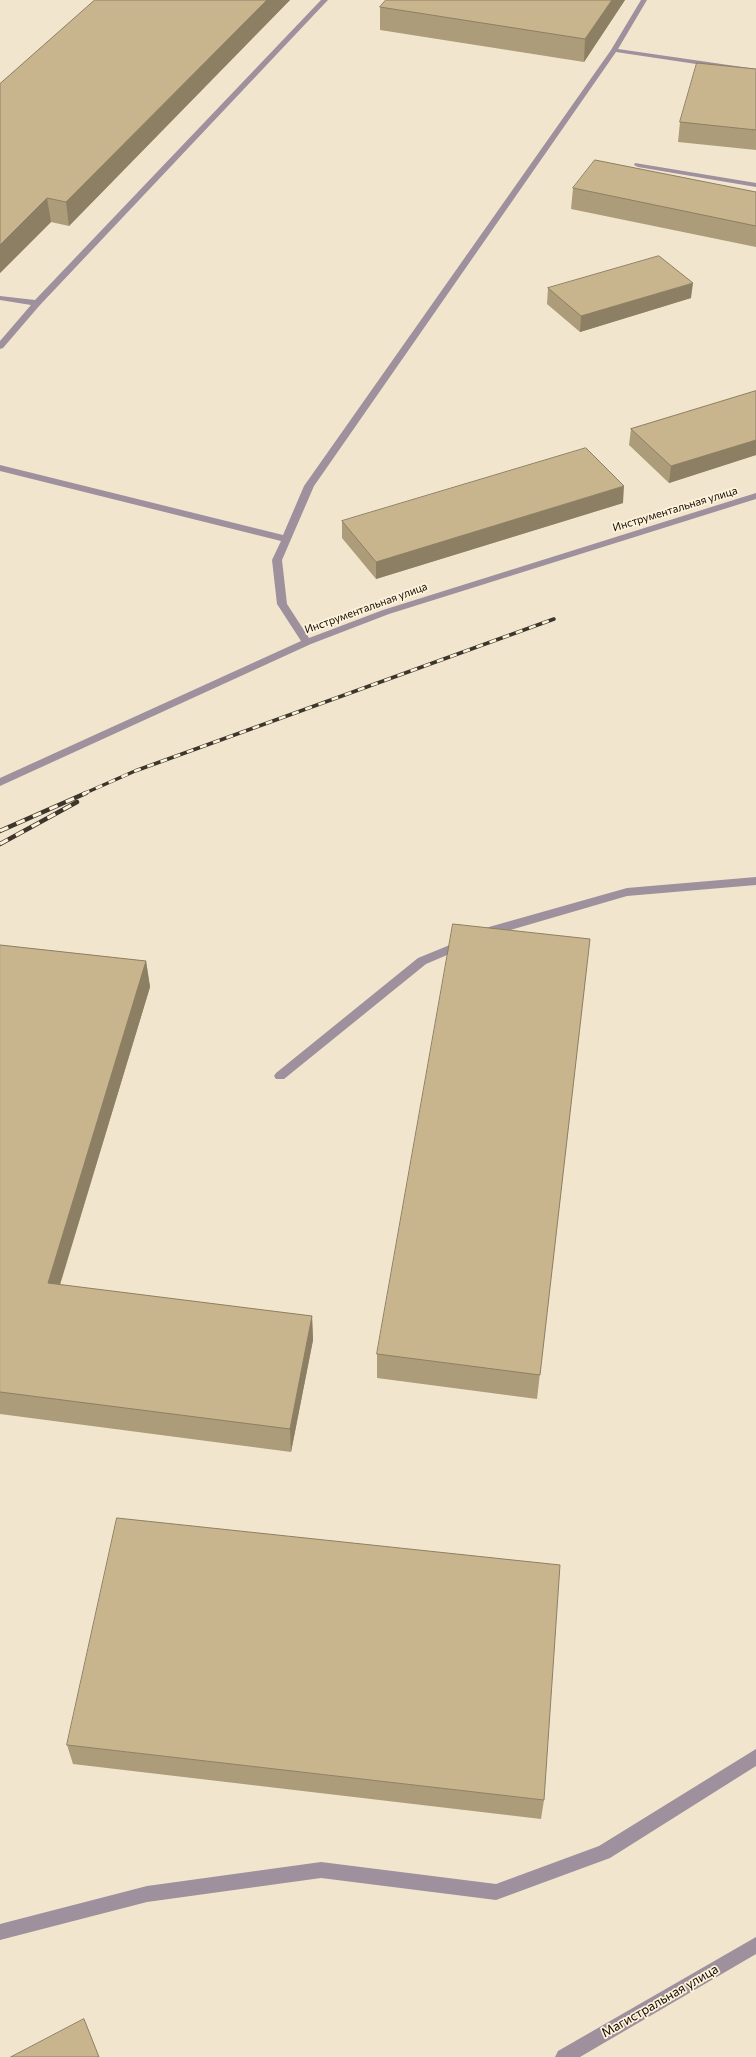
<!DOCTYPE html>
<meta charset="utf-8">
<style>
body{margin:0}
canvas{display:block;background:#f1e5cd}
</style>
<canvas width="756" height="2057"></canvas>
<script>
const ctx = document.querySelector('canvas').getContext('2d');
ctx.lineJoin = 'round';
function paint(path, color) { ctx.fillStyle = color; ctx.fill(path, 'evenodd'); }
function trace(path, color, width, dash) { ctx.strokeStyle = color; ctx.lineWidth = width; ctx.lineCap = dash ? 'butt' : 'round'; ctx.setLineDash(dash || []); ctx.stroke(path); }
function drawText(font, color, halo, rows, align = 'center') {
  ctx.font = font + ' Commissioner,sans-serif'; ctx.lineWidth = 3.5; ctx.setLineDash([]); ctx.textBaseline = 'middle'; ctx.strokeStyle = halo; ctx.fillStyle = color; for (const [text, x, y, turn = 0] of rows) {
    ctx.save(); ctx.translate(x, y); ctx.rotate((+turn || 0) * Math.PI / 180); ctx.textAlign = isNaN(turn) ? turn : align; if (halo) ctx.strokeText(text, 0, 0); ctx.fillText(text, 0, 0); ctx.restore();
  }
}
const minor = new Path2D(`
 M321,0h7l-288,305 -37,43 -3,1v-8l31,-36 -31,-5v-4l35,4z
 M641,0h6l-29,49 138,20v4l-140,-21 -302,434 -32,74 5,44 22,34 74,-28 373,-117v6l-367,115 -78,30 -311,142v-8l301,-137 -24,-37 -5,-44 9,-19 -281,-70v-6l283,70 21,-49 307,-436z
 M635,163l121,20v4l-118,-20 -4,-2z
 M756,877v8l-129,11 -144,42 -6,-4 2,-3 10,-4 138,-39z
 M462,940l6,4 -2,3 -40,17 -142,115h-8l-2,-3 2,-3 142,-115z
 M756,1749v17l-146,92 -114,42 -175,-22 -174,24 -147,38v-16l147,-38 174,-24 175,22 103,-38z
 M756,1937v17l-176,103h-25l3,-6z`);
const railFar1 = new Path2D(`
 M83,794l52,-23 419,-152`);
const rail = new Path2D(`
 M0,831l86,-38
 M0,844l77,-42`);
const wall = new Path2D(`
 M95,0h195l-221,226 -18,-4 -51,51v-189z
 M625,0l-41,62 -204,-32v-23z
 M756,69v81l-78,-8 2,-20z
 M573,188l183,4v55l-185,-38z
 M548,288l143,10 -111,34 -33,-28z
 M756,391v64l-87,28 -40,-38 2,-16z
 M623,503l-247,76 -34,-41v-17z
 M0,945l146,16 4,26 -90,298 252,31 1,24 -22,112 -291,-38z
 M587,964l-50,435 -160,-21v-24z
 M67,1745l477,55 -3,19 -468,-55z`);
const shadedWall = new Path2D(`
 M267,0h23l-221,226 -3,-24z
 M612,0h13l-41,62 1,-23z
 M47,198l4,24 -51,51v-28z
 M693,283l-2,15 -111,34 1,-16z
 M756,440v15l-87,28 2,-17z
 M624,486l-1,17 -247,76v-17z
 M146,961l4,26 -97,320 -5,-24z
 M312,1316l1,24 -22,112 -1,-23z`);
const building = new Path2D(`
 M95,0h172l-201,202 -19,-4 -47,47v-161z
 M386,0h226l-27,39 -205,-32z
 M697,63l59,6v61l-76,-8z
 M595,160l161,32v34l-183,-38z
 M659,256l34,27 -112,33 -33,-28z
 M756,391v49l-85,26 -40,-37z
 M586,448l38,38 -248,76 -34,-41z
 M453,924l137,15 -50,436 -163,-21z
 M0,945l146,16 -98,322 264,33 -22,113 -290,-37z
 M117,1518l443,47 -16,235 -477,-55z
 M84,2019l15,38h-88z`);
const streetNames = [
 ["Инструментальная улица",675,509,-17],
 ["Инструментальная улица",366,608,-20]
];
const nearStreetnames = [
 ["Магистральная улица",660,2001,-30]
];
paint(minor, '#9f909d');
trace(railFar1, '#3c362c', 3.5);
trace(rail, '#3c362c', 4.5);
trace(railFar1, '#fef2da', 2.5, [7]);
trace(rail, '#fef2da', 3, [9]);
paint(wall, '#ad9c79');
paint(shadedWall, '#8d7f63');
paint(building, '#c9b58d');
trace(building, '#8d7f63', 1);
drawText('11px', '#0f0b04', '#fef2da', streetNames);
drawText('13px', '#0f0b04', '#fef2da', nearStreetnames);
</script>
